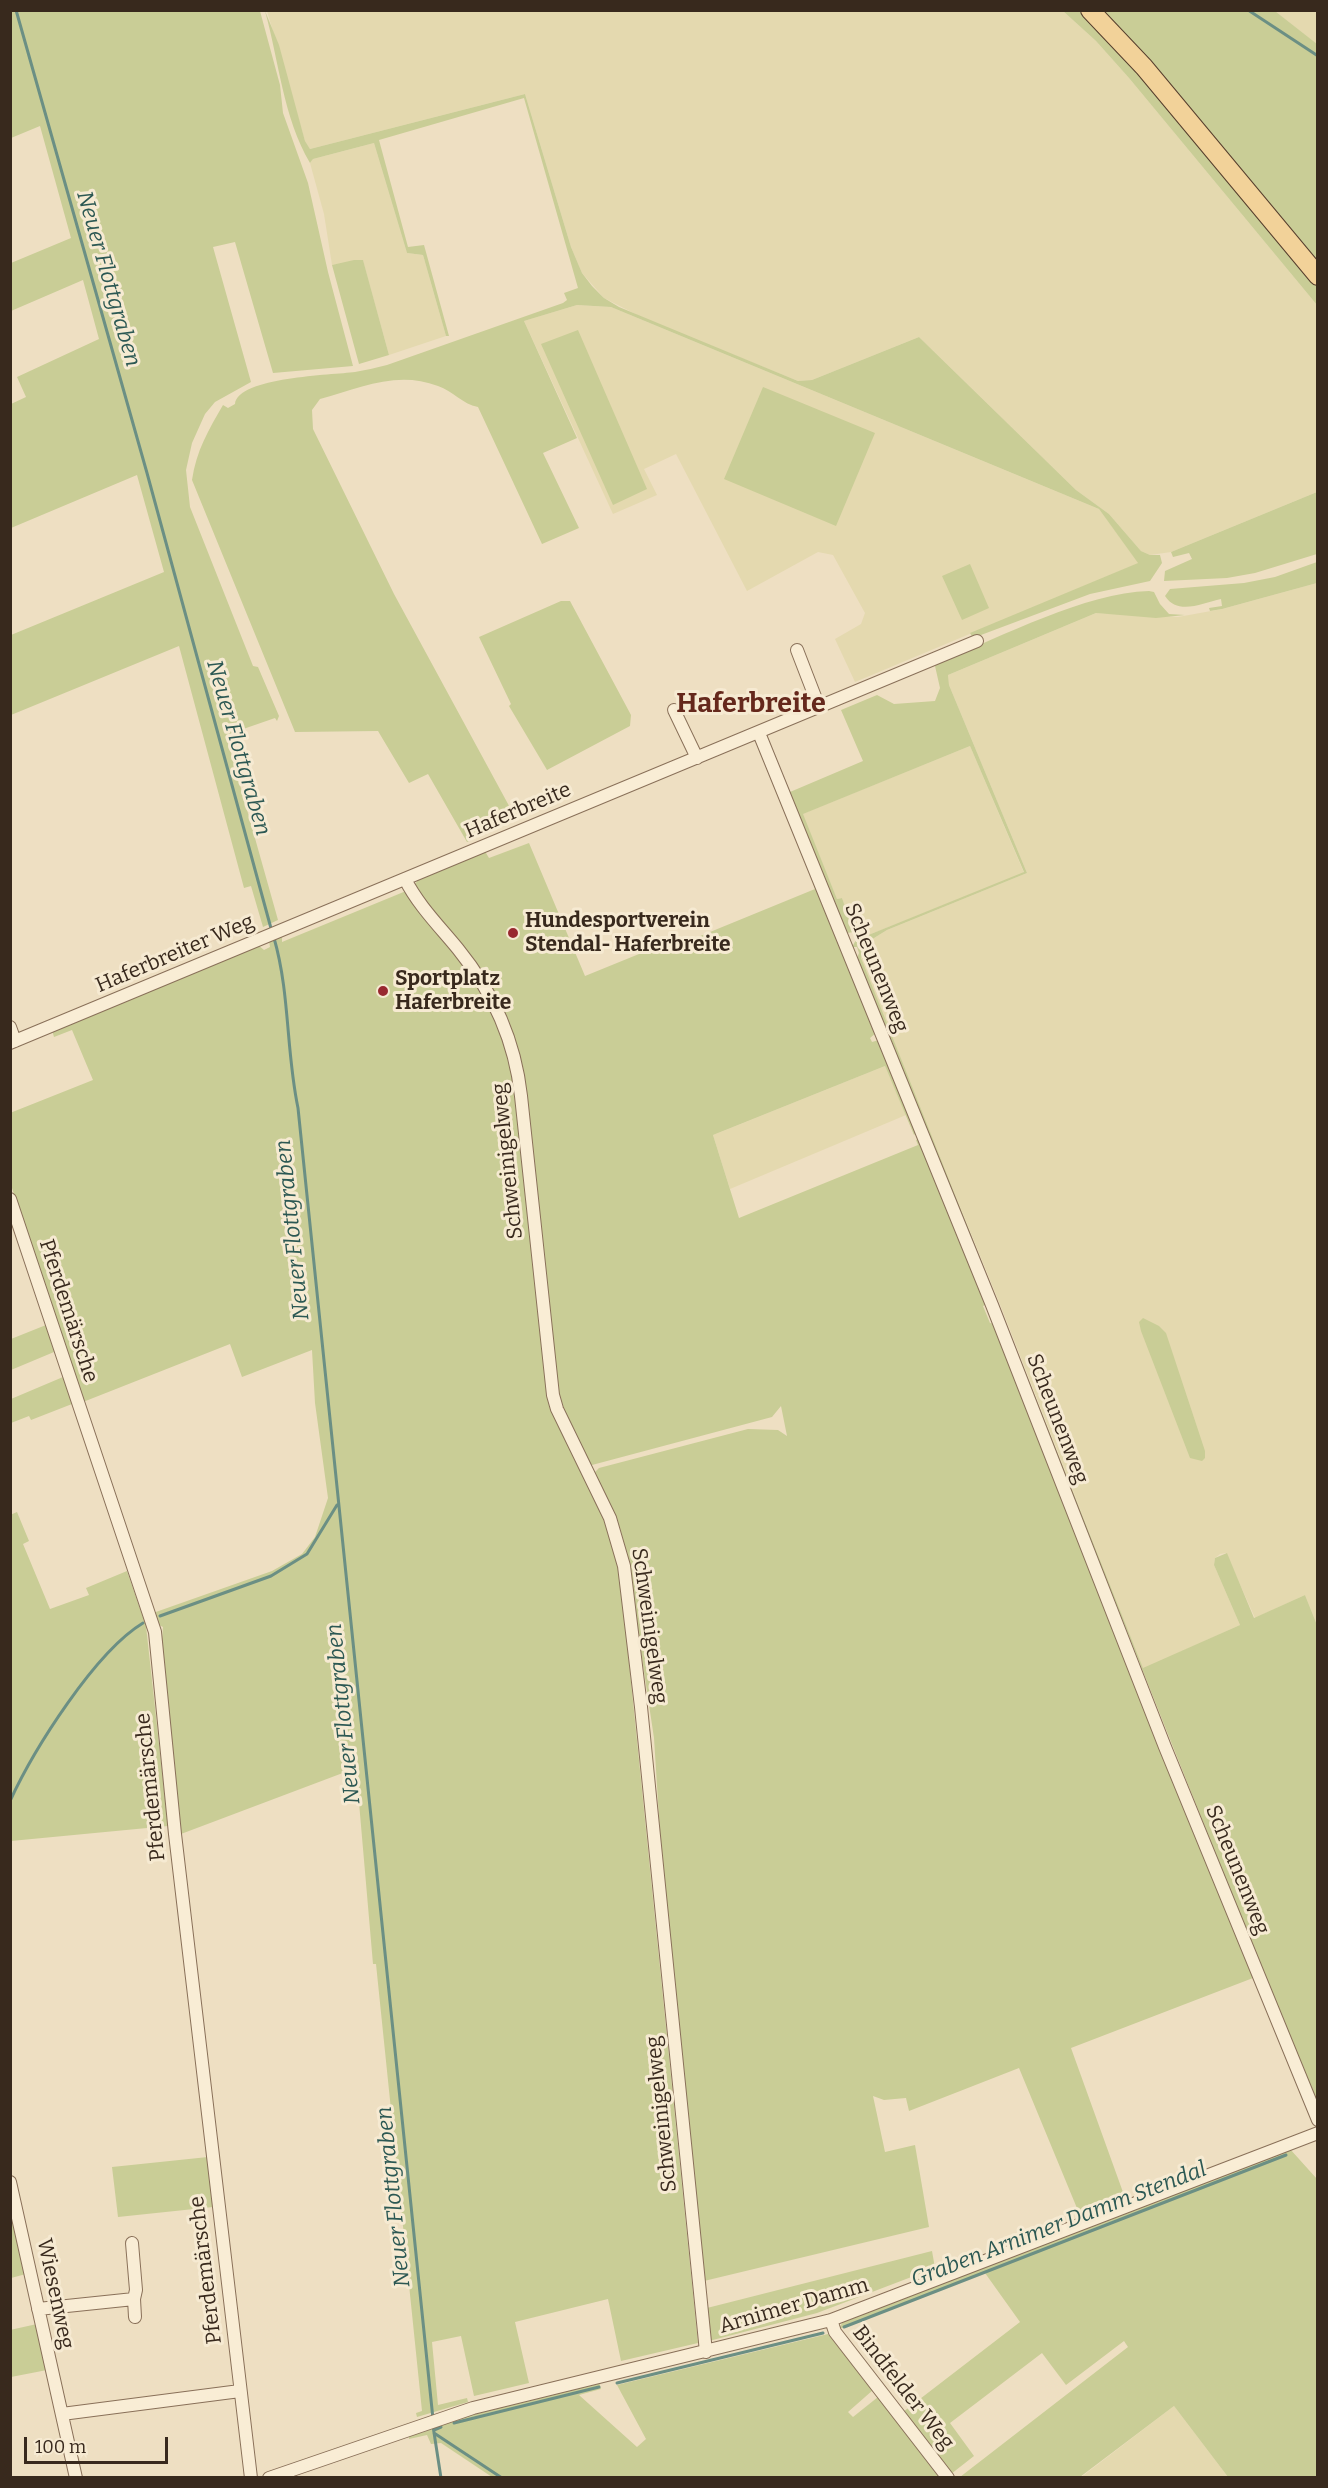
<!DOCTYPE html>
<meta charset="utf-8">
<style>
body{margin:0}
#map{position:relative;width:1328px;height:2488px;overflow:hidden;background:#eedfc2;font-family:Bitter,serif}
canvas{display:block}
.frame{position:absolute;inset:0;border:12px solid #38291d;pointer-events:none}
.scale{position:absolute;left:24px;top:2437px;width:144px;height:27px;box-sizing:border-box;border:3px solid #38291d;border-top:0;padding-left:8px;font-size:18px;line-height:21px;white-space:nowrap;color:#38291d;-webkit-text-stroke:4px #f6ead2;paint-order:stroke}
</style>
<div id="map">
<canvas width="1328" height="2488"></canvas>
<div class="frame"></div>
<div class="scale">100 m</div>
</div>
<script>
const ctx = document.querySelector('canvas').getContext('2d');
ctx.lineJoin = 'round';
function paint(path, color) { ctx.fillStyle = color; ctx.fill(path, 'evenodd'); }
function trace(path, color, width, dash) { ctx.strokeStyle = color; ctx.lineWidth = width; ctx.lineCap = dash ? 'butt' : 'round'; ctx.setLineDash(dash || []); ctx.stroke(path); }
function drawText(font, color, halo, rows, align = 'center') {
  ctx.font = font + ' Bitter,serif'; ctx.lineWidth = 6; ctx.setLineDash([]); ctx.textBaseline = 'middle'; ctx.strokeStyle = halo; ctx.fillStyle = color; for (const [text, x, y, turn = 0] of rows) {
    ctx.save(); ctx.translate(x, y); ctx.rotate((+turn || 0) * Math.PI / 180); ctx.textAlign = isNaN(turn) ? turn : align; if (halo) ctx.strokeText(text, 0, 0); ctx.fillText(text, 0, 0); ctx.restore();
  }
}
const farmland = new Path2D(`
 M267,11h796l33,30 33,37 188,227v187l-146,60 -21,3 -9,-4 -32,-37 -33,-24 -157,-153 -107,43 -14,1 -153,-62 -41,-21 -22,-25 -11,-26 -46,-153 -215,55 -5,-8z
 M1275,11h42v33l-3,-2z
 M374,143l33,110 16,2 23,81 -57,19 -26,-94 -31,4 -8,-51 -14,-51 3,-4z
 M577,305l34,2 488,202 40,54 -284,119 -20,-43 26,-15 4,-11 -32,-58 -15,-3 -71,39 -71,-137 -32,15 13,26 -44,19 -89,-193z
 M1317,583v1042l-12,-30 -50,23 -29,-65 -6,1 -5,4 -1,7 26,60 -97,44 -142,-362 -139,-340 -1,-14 5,-10 21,-13 140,-57 -78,-188 -1,-10 148,-62 82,4 44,-8z
 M970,746l54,127 -168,67 -14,-42 -5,1 -35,-85z
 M885,1066l21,49 -176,74 -17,-54z
 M1174,2406l54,71 -148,1z`);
const green = new Path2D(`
 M11,10l249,1 20,74 3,28 25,70 20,89 25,94 -80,7 -38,-131 -22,5 38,135 -36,20 -10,12 -13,29 -6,27 4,37 63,159 5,1 21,49 -2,5 -2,-3 -49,17 52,185 -15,7 -12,-41 -7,2 -65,-242 -168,69v-80l153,-63 -27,-97 -126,53v-124l15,-7 -9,-20 82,-38 -16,-59 -72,31v-48l60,-25 -31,-112 -29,12z
 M265,11l14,34 26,96 5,8 215,-55 46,153 11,26 10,13 12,12 15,9 179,74 14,-1 107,-43 157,153 33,24 32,37 9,4h10l2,8 -12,18 -60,13 -117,44 -3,-5 168,-70 -39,-54 -488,-202 -34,-2 -53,16 53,117 -34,15 36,75 -37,16 -64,-137c-16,-3 -25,-16 -40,-21 -41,-16 -78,2 -118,13l-8,11 1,19 81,165 120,221v5l-47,22 -39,-68 -19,9 -31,-52 -83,1 -103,-252c4,-29 17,-51 31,-75l5,3 7,-4c3,-27 97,-29 120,-32 10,-2 21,-4 32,-7l176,-62 4,-3 -3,-7 14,-5 -54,-190 -145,42 29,107 16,-2 25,91h-3l-23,-81 -16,-2 -33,-110 -61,16 -3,4c-27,-46 -31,-102 -45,-152z
 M1063,11h18l64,65 172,209v20l-188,-227 -33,-37z
 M1099,11h176l42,33v223z
 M354,260h9l26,95 -30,9 -27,-99z
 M578,330l69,159 -34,16 -72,-161z
 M763,387l112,46 -39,93 -112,-47z
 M1317,492v62l-62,19 -28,5 -63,3 1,-10 27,-12 -3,-6 -16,4 -2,-5z
 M1317,562v21l-95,26 -12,2 -1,-3 13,-2 -1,-7c-19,4 -43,17 -56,-3l5,-7 74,-6 31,-6z
 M970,564l19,44 -27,12 -20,-44z
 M1149,591l5,1 6,12 9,10 16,1 -29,3 -60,-5 -148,62 1,10 78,188 -140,57 -21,13 -5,15 282,710 97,-43 -26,-60 1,-7 12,-5 27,65 51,-23 12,30v483l-395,-991 -3,-1 -62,-158 2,-5 -2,-6h-5l4,-7 168,-68 -54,-126 -167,68 34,85 5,-1 12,34 -7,1 -57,-141 73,-31 -22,-51 36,-15 17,9 41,-3 5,-13 -5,-22 7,-5c61,-25 143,-68 207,-70z
 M561,601h9l61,114 -1,11 -83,44 -38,-64 2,-2 -32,-67z
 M529,843l56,133 54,-22 27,-16 5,10 144,-59 -3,-9 3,-1 62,153 -7,6 2,4 7,-2 39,91 -4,4 -29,-69 -172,69 26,83 179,-73 -2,-5 2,-1 69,165 -4,2 7,17 5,1 258,654 -182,70 53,147 -45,18 -60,-145 -110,43 -3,-13 -22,2 -11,-4 12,56 30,-7 14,82 -225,54 -43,-432 -7,-111 -28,-186 -6,-24 -26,-55 5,-5 149,-39 30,1 9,6 -6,-30 -9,11 -180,48 -4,-2 -29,-57 -23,-190 -33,-199 -87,-128 -1,-5 6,-8 58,-24 7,1 3,5z
 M406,891l80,104 28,68 35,328 61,136 10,46 78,770 -77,18 -13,-62 -93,23 14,61 -55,13 -13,-60 -29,6 6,63 29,-7 1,4 -51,15 -1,-4 6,-2 -46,-447h-3l-17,-196 -175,66 -19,-193 1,-14 -6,-3 -4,-11 119,-42 30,-17 13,-17 13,-39 -13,-95 -3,-53 -70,27 -12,-33 -147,58 -72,-217 -1,-72 83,-33 -21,-50 -18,7 -2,-7 206,-85 6,5 6,-3 -1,-6 13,-4v5z
 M1143,1318l16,8 7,7 39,118v7l-3,3 -12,-3 -49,-127 -2,-9z
 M46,1325l8,27 -43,18v-31z
 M63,1377l9,27 -41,16 -2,-4 -18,7v-24z
 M17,1512l12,29 -6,3 27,65 39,-14 -3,-7 41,-17 19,55 22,200 -157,15 -1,-326z
 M1290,2149l27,30v298h-89l-54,-71 -94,71h-120l168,-130 -4,-6 -58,44 -24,-32 -92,70 24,33 -23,18 -48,-62 117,-90 -35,-49 -146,56 4,-8z
 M208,2157l5,50 -95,10 -6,-50z
 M10,2216h3l13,58 -15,4z
 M932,2251l3,17 -118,45 -108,28 -2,-33z
 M37,2324l10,46 -36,7 -1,-47z
 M828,2334l45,56 -25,22 5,5 25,-20 62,80h-448l-51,-34 -10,1 -4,-9 -18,4v-3l10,-6 2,3 24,-9v-3l154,-39 2,7 -22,6 58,52 9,-8 -29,-54z`);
const stream = new Path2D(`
 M16,10l131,463 125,459
 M1248,10l70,46
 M274,938c16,55 12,114 24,170l135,1311
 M160,1616l111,-40 36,-22 30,-49
 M10,1801c24,-52 85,-149 133,-178
 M844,2327l442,-172
 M617,2383l206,-50
 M454,2423l145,-36
 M433,2426l8,52
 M434,2430l7,-3
 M434,2433l68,45`);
const street = new Path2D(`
 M797,650l22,57
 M674,710l23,48
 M759,733l233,572 173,442 153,373
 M405,879c13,26 35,48 53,70 35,43 57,92 63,147l32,299 4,14 53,109 14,48 17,141 65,645
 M10,1027l5,14
 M10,1043l967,-402
 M10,1199l145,433 20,202 76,644
 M10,2182l66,296
 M132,2243l4,47 -2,9 1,18
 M38,2309l96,-10
 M831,2320l4,12 113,146
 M62,2414l178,-23
 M269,2478l204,-70 358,-88 487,-187`);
const primary = new Path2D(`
 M1090,10l54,57 174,209`);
const markers = [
 [513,933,6,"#98282f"],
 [383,991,6,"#98282f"]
];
const streetNames = [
 ["Haferbreite",518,811,-23],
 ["Haferbreiter Weg",175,954,-23],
 ["Scheunenweg",876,968,68],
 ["Schweinigelweg",508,1161,-96],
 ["Pferdemärsche",68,1311,72],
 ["Scheunenweg",1057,1419,69],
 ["Schweinigelweg",649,1626,82],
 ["Pferdemärsche",151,1787,-96],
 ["Scheunenweg",1237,1870,68],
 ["Schweinigelweg",662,2114,-96],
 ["Pferdemärsche",206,2270,-97],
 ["Wiesenweg",55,2294,78],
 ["Arnimer Damm",794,2306,-16],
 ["Bindfelder Weg",903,2388,52]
];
const poiNames = [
 ["Hundesportverein",525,921],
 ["Stendal- Haferbreite",525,945],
 ["Sportplatz",395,979],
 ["Haferbreite",395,1003]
];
const waterNames = [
 ["Neuer Flottgraben",108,279,74],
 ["Neuer Flottgraben",238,748,74],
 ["Neuer Flottgraben",293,1230,-96],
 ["Neuer Flottgraben",344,1714,-96],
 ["Neuer Flottgraben",394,2197,-96],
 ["Graben Arnimer Damm Stendal",1059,2225,-21]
];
const districtNames = [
 ["Haferbreite",751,704]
];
paint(farmland, '#e4d9af');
paint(green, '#c9cd96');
trace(stream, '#6b8f84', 3);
trace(street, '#897059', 14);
trace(primary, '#563e2d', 20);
trace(street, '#f9edd5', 12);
trace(primary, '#f2d299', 18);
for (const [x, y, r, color] of markers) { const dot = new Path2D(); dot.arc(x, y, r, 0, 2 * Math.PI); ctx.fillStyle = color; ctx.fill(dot); trace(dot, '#f6ead2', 2); }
drawText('21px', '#38291d', '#f6ead2', streetNames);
drawText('bold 21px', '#38291d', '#f6ead2', poiNames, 'left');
drawText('italic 22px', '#2c5853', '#f6ead2', waterNames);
drawText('bold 27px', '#65281c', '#f6ead2', districtNames);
</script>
